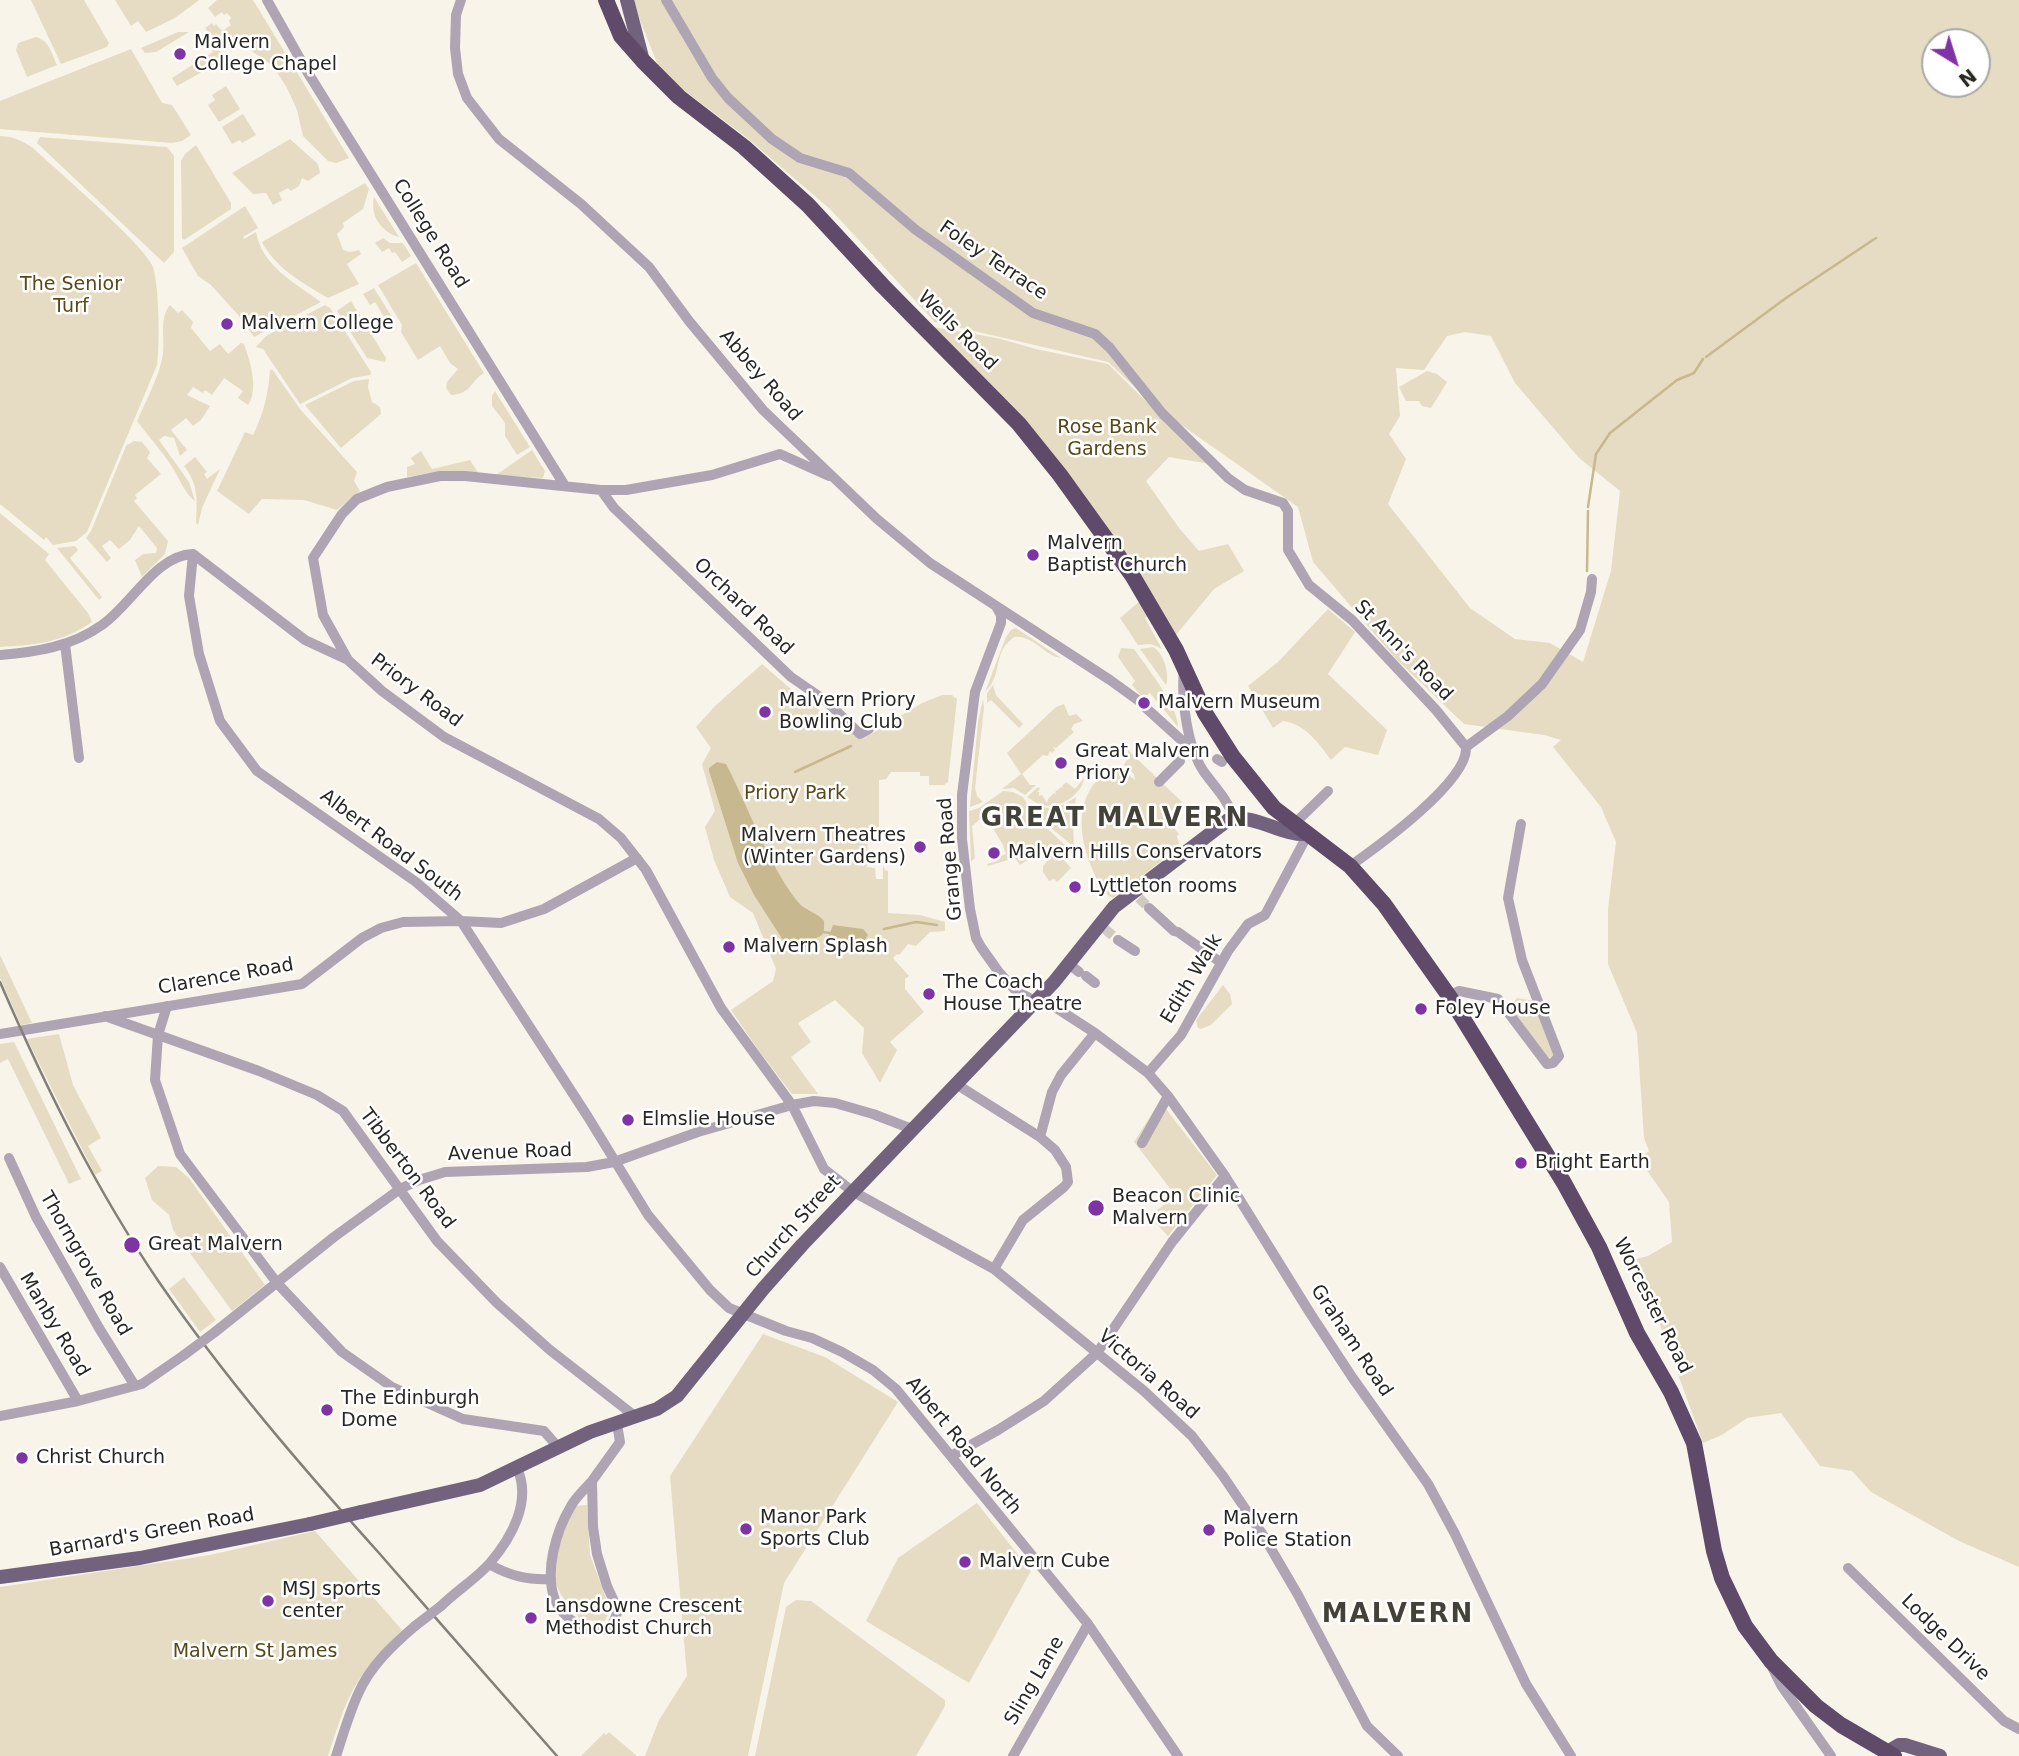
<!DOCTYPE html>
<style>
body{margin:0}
#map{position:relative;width:2019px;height:1756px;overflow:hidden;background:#f8f4e9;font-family:"DejaVu Sans",sans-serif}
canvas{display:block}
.north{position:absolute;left:1921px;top:28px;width:70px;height:70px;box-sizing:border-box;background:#fff;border:2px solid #a9a9a7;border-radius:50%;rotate:142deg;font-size:19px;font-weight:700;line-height:28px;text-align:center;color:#292723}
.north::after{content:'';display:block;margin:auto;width:24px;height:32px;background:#8033a4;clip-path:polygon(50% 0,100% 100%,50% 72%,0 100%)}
</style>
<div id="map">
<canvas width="2019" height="1756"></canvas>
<div class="north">N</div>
</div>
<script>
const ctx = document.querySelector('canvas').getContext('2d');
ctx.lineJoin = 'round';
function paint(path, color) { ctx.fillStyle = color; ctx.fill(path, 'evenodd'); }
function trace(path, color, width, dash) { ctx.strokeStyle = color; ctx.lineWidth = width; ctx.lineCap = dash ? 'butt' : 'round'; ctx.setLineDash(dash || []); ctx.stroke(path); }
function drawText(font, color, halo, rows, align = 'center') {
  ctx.font = font + ' "DejaVu Sans",sans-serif'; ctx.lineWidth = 5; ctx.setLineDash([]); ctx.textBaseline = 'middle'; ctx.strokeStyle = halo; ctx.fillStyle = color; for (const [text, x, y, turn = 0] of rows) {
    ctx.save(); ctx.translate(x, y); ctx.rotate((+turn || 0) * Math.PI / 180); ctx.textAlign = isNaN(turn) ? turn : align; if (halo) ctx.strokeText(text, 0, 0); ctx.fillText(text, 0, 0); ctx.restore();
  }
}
const green = new Path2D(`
 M31,0h53l25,43 -2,4 -46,17z
 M115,0h84l-24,18 -29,14 -8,-11 -7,5z
 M217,0h36l96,158 -13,5 -8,-2 -25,-25 -6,-26 -10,-22 -14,-22 -27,-19 -22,-4 -12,-7 -7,-8 7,-5 2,3 2,-2 6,7 9,-6 -2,-4 2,-3 -4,-5 -3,2 -2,-3 -7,5 -7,-9z
 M632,0h1387v1567l-60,-26 -88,-49 -19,-21 -32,-5 -39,-53 -34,5 -25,17 -19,8 -67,-184 12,-3 24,-14 -3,-40 -30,-43 10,-8 -5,-13 -7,-105 -29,-69v-55l8,-67 -15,-35 -48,-60 8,-7 -17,-5 -80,-11 -68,-65 -83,-97 -15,-55 -142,-100 -48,-45 -173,-40 -105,-113 -84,-72 -85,-64zM1935,42h42v42h-42zM1465,332l26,4 24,47 64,75 41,33 -9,80 -28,91 -33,-19 -35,-4 -45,-31 -82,-104 18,-45 -17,-25 11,-18 -4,-48 28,2 23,-34z
 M178,32h11l-33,20 -11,1 -4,-5z
 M202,33l25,25 -50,28 -5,-8 41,-26z
 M36,37c13,3 16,17 21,28l-30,12 -11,-27 2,-7z
 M131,49l31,54 10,2 19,30 -9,6 -10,2 -172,-14v-28z
 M226,86l14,23 -21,13 -11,-17 7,-5 -3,-5z
 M243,114l13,21 -14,8 -2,-3 -8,4 -10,-17z
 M0,136c13,0 23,5 33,12 21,20 113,98 120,119 6,19 7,78 4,98l-70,167 -11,9 -23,4 -7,-8 -2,3 -44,-36z
 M40,137l127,10 7,9v96l-10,11 -127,-120z
 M290,139l28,25 2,9 -12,8 -6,-3 -3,8 -8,5 -3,-3 -9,5 3,7 -9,5 -7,-12 -13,1 -21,-21z
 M196,145l35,58v6l-47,31 -2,-2 -1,-77 4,-7z
 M365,183l4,6 -6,20 -20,14 1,4 -7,7 6,16 7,2 9,-2 2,4 -14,10 12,20 -31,14c-25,-15 -52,-29 -66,-56z
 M374,197l25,40c-18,-5 -29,-21 -25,-40z
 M245,206l13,22 -15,9 1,2 12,-7c6,34 39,51 65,70l-67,35 -15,-21 -28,-31 -13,-9 -16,-28z
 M383,238l7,5h13l8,13 -9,6 -7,-10 -3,1 -3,-5 -7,4 -7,-9z
 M416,263l68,110c-14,8 -12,21 -33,22l-5,-7 1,-6 11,-13 -8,-6 -10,-17 -22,14 -17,-28 1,-7 -24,-40z
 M374,288l18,29 -6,3 -11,-18 -5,3 -7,-11z
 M351,301l35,57 -1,4 -18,-4 -30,-47z
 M170,305l8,8 4,-3 11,12 -2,6 19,23 10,-7 8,10 13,-11 3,1c6,17 15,45 4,61l-10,-7 5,-7 -19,-13 -12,17 -7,-5 -2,3 -10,-6 -6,8 23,11 -9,14 -8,6 -7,-8 -15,12 16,20 -7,6 -6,-18 -10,-2 -5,4 30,42 6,19c-11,-8 -16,-24 -24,-36 -10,-15 -23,-29 -34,-44 9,-21 23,-45 26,-68 2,-16 -4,-35 7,-48z
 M325,305l5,3 41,64 -1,3 -18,3 -52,26 -37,-55 -7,-2 10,-11z
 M933,327l64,11 39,11 72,15 102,100 -41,-7 -23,24 33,47 20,23 29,-7 16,27 -30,18 -39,47 -31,-49z
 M272,369l28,40 57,63 -3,9 6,10 -23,19 -33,-10 -42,-1 -13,15 -32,-23 28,-59 8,3c11,-22 15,-41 17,-64z
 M1427,371l10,3 10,8 -16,26 -9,-2 -3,-5h-13l-7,-14z
 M369,379l-1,8 4,15 8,5 1,7 -40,34 -36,-43 49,-24z
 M495,391l35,56 -13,8 -12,-19v-13l-13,-17v-10z
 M134,441l8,1 8,10 -3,6 14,16 -26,21 2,3 -3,3 34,40 -3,13 -23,23 -7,-17 8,-6 13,-1 1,-5 -18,-22 -9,14 -11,9 -9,-9 -8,6 9,12 -4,4 -21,-24 5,-7 35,-85z
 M532,450l13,21 -2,7 -47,-3z
 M421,451l11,18 38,-9 9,14 -49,-1 -23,4v-10l8,-3 -4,-6z
 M195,457l12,15 -3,2 3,5 13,-10 -18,39 -4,17 -2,-2c1,-22 3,-38 -12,-57z
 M0,513l49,41 -4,6 43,53 4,9c-31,21 -56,23 -92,25z
 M75,546l3,4 -8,8 32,39 -3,3 -42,-52z
 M1140,601l8,14 -3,3 17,31 -11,-5 -13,1 -18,-27z
 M1328,609l27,23 -27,42 59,56 -9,25 -33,-8 -14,13c-13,-18 -26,-36 -48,-39l-10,7 -25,-42 30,-24z
 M1016,628l45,30c-17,-2 -27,-23 -47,-21 -19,14 -13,30 -22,46 -2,4 -5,6 -7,9l21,-55 5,-7z
 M1153,647c11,6 17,28 13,38l-26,-36z
 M1121,648l13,1c13,19 44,56 44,78l-28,-34 -7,5 -11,-13 3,-4 -17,-24z
 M762,664l30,26 57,42 22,2 51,-31 20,-8h10l5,4 -9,83 -4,3h-15v-9h-9v-4h-29l-5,7 -7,1v47l-6,6h-5l-1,34 8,1 1,11h7v-13l2,4 3,1v42l32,2 25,7v9l-15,1 -14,14 -8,-2 -9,11 -2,-1 -4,4 16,18 -4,3v10l19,23 -34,30 7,8 -17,33 -18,-30 2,-25 -29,-28 -37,23 13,19 -20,15 27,37h-26l-33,-43 -28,-41 42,-29 3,-12 -23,-56 -23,-16 -16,-37 -9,-33 10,-16 -13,-47 9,-16 -15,-21 19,-21z
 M993,685l3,10 27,29 -4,4 -28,-28 -4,3v-10z
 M983,699l1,9 -9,80 2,8 6,6 -13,5 8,-85z
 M1064,704l5,12 7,-2 7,7 -9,3 -3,5 3,3 -18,16 -3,-1 2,3 -3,3 -2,-2 -2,5 -5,-1 -21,19 8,11h6l-11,10 -11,-7 -12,1 19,-15 -14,-21 49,-46z
 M1128,750l54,52 -17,14 14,18 -2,2 3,11 -67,51c-10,-4 -14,-14 -19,-25 -12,-27 -20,-61 -1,-88 7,-9 19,-11 27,-17l15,12 -1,-6 -10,-9 4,-7z
 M1084,778c-1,15 -24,32 -42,27 -5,-1 -10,-5 -15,-8l11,-10 2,2 -3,3h2v4l3,-1 5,8 1,-4 6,-6 2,2 -1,-3 6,-5 2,1 -1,-2 4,-4 9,7z
 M1003,791l10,1 10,5 12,20 32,30 -9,1 -11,6 -4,-5 -23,16 -5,-7 -27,8 -1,-2 10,-3v-4l9,-3 -3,-9 -18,-30 -13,11 3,32 -4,4 -2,-51 10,-3z
 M1076,797l-3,29 1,21 -29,-24 -15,-21c16,10 31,6 46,-5z
 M1061,852h5l-4,6 9,10 -14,14 -3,-3 -5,2 -6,-9v-6l11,-13z
 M0,955l32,68 -11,2 -21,-47z
 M1223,985l7,9 2,10 -21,21 -10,4 -3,-1 -2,-8z
 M1517,998l18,3 20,53 -8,6 -37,-54z
 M59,1034l14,51 28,53 -13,8 14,25 -7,4 -68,-136z
 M14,1042l67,137 -12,5 -61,-125 -8,4v-19z
 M1160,1101l57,74 -49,61 -19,-20 27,-20 -42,-54z
 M158,1166l18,1 13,11 76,107 -33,26 -59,-81 -4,-15 -17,-15 -7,-22z
 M184,1277l32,43 -16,12 -31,-43z
 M763,1334l62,23 73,45 -114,181 -36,173h-103l14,-36 28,-44 -17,-200z
 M977,1503l54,68 -62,112 -103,-62 32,-63z
 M587,1505l3,50 20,54 -5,12 -24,-1c-10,-12 -25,-27 -26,-43 -2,-23 11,-50 19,-71z
 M315,1531l87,99c-12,14 -26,26 -37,41 -19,25 -27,55 -37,85h-328v-169l210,-32z
 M796,1600l15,1 134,99v6l-29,50h-161l31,-149z
 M609,1732l28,24h-56l23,-23 2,2z`);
const water = new Path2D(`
 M717,762l9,2c22,42 43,102 72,138 7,9 19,10 26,19 1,20 -5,13 -15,21 -3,3 -5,7 -7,10h-7l-7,-4 -34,-53 -16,-32 -29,-92v-3z
 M833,925l30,4 5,6c-12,22 -21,6 -38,6l-2,-3z`);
const stream = new Path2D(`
 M1706,357l80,-59 90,-60
 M1588,507l8,-53 14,-21 67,-53 17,-7 9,-14
 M1587,571l1,-60
 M795,772l56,-26
 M884,929l32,-7 21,3
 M823,932l7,1`);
const minorTunnel = new Path2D(`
 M1139,898l10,10
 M1105,929l13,11`);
const minor = new Path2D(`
 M267,0l41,73 257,413
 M461,0l-5,15 -1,33 3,26 9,24 32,41 82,65 68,63 40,54 74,89 114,109 53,44 180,117 29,21
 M666,0l46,78 16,20 44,41 28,19 49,15 67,57 117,83 62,21 15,14 52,65 66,65 17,12 38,13 5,8v39l21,35 43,35 84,90 30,37
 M829,476l-49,-22 -68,21 -86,15h-25l-136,-14h-25l-53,11 -30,12 -15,15 -29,44 10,57 25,45 34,31 62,46 155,82 22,19 25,32 75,138 71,97 32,64 28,22 142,78 150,122 48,45 31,40 40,59 35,60 69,131 31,30
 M601,490l13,18 177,169 35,24 34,33 9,-5
 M193,554l-4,42 10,58 21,67 37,50 159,111 45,39 127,196 60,98 62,75 19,18 57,23 26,7 30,14 31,18 23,19 192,235 90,132
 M997,608l4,7v8l-26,69 -13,103v44l8,70 6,29 5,9 17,24 18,20 15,8 13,1 51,33 53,40 20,23 57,80 85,137 42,64 76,107 27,50 71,150 45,72
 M65,644l14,114
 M0,655c36,-3 71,-8 102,-30 30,-21 54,-70 91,-71l112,86 43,20
 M1184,670c-3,29 3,77 20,102 11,15 24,28 30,46
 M1146,708l43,39 5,1
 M1217,759l5,3
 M1159,782l21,-21
 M1294,824l34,-33
 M1350,866c27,-19 119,-85 116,-119l42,-31 34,-32 38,-54 11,-38 1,-13
 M1149,908l25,23 4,1 42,30
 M1118,940l17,11
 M1069,964l10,8
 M1086,976l9,7
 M1449,996l10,-5 39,8 49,65 6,-1 6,-7 -37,-96 -14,-62 13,-74
 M167,1006l-9,29 -3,45 25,74 97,129 65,69 50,35 71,32 81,12 13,15
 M105,1016l154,55 58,24 26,16 94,130 60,62 53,47 86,67
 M0,1034l302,-50 60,-46 19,-10 22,-6 58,-1 40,2 43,-14 93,-51
 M1148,1073l33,-38 47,-84 20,-27 17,-9 43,-81
 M956,1084l84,53 15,13 11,17 2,15 -4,5 -41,33 -29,49
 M1040,1137l12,-45 9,-17 34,-42
 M1142,1143l26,-47
 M9,1158l27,59 63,111 36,58
 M0,1267l78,134
 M215,1332l119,-95 66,-48 19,-9 26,-8 142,-5 27,-5 84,-30 94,-27 22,-4 21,2 38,11 39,15
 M0,1416l78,-15 64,-17 42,-29
 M951,1456l47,-26 46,-29 53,-48 75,-111 53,-66
 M592,1481c-7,8 -16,16 -21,25 -15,25 -27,66 -16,94 7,17 33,37 53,28 6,-3 8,-12 10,-18l-11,-24 -10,-32 -4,-27 -1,-46 28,-39 -3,-18
 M489,1564c21,12 38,16 62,15
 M1848,1568l156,153 15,8
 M441,1606c15,-15 35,-27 49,-43 22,-26 42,-62 27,-95
 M1771,1665l10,20 50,71
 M336,1756c7,-21 13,-42 22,-62 12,-28 35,-49 57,-68
 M1013,1756l75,-132`);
const major = new Path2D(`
 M627,0l16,61
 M361,1512l119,-27 110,-53 67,-23 20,-13 86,-107 39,-44 252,-263 60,-75 114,-87c28,-7 52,16 80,14
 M0,1577l140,-19 170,-34
 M1887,1752l12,-7h6l35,11`);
const highway = new Path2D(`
 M606,0l15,36 22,25 36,36 65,50 64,58 75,81 136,138 41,51 72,100 44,75 29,63 28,44 41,51 76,58 34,38 65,92 115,187 35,64 38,86 34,59 23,51 20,108 8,27 23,48 26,35 45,45 25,19 53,31`);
const rail = new Path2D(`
 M0,982c45,104 95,206 159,300 66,96 142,184 220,271 59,68 119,136 178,203`);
const minorBridge = new Path2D(`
 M184,1355l31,-23
 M415,1626l26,-20`);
const majorBridge = new Path2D(`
 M310,1524l51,-12`);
const markers = [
 [180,54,7,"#8033a4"],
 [227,324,7,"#8033a4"],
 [1033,555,7,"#8033a4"],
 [1144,703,7,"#8033a4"],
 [765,712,7,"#8033a4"],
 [1061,763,7,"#8033a4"],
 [920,847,7,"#8033a4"],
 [994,853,7,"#8033a4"],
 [1075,887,7,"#8033a4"],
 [729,947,7,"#8033a4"],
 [929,994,7,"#8033a4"],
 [1421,1009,7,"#8033a4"],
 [628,1120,7,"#8033a4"],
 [1521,1163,7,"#8033a4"],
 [1096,1208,9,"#8033a4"],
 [132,1245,9,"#8033a4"],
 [327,1410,7,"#8033a4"],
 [22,1458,7,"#8033a4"],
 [746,1529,7,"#8033a4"],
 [1209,1530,7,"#8033a4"],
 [965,1562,7,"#8033a4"],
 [268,1601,7,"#8033a4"],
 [531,1618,7,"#8033a4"]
];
const poiNames = [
 ["Malvern",194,43],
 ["College Chapel",194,65],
 ["Malvern College",241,324],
 ["Malvern",1047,544],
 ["Baptist Church",1047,566],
 ["Malvern Priory",779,701],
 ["Bowling Club",779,723],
 ["Malvern Museum",1158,703],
 ["Great Malvern",1075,752],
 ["Priory",1075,774],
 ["Malvern Theatres",906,836,"right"],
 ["(Winter Gardens)",906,858,"right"],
 ["Malvern Hills Conservators",1008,853],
 ["Lyttleton rooms",1089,887],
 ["Malvern Splash",743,947],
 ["The Coach",943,983],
 ["House Theatre",943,1005],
 ["Foley House",1435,1009],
 ["Elmslie House",642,1120],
 ["Bright Earth",1535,1163],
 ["Beacon Clinic",1112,1197],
 ["Malvern",1112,1219],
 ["Great Malvern",148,1245],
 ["The Edinburgh",341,1399],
 ["Dome",341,1421],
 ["Christ Church",36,1458],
 ["Manor Park",760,1518],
 ["Sports Club",760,1540],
 ["Malvern",1223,1519],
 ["Police Station",1223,1541],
 ["Malvern Cube",979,1562],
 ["MSJ sports",282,1590],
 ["center",282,1612],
 ["Lansdowne Crescent",545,1607],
 ["Methodist Church",545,1629]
];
const streetNames = [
 ["College Road",430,234,58],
 ["Foley Terrace",993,261,34],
 ["Wells Road",957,331,45],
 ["Abbey Road",760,376,49],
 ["Orchard Road",743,607,44],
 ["St Ann's Road",1403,651,46],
 ["Priory Road",416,691,37],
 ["Albert Road South",391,846,37],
 ["Grange Road",951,859,-95],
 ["Clarence Road",226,977,-10],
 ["Edith Walk",1192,979,-59],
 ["Avenue Road",510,1153,-2],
 ["Tibberton Road",407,1169,53],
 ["Church Street",794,1227,-48],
 ["Thorngrove Road",85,1264,60],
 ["Worcester Road",1652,1306,63],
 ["Manby Road",54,1325,59],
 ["Graham Road",1351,1341,56],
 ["Victoria Road",1148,1375,41],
 ["Albert Road North",963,1446,51],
 ["Barnard's Green Road",152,1533,-10],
 ["Lodge Drive",1945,1638,44],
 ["Sling Lane",1035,1681,-60]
];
const parkNames = [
 ["The Senior",71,285],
 ["Turf",71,307],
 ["Rose Bank",1107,428],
 ["Gardens",1107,450],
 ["Priory Park",795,794],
 ["Malvern St James",255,1652]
];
const districtNames = [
 ["GREAT MALVERN",1115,819],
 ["MALVERN",1398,1615]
];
paint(green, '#e6dcc3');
paint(water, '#c8b88f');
trace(stream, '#c8b88f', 2.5);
trace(minorTunnel, '#cfcbc1', 10, [10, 5]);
trace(minor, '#aea4b4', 10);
trace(major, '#73627e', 14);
trace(highway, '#5f4a6a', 16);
trace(rail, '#838079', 2.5);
trace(minorBridge, '#aea4b4', 10);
trace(majorBridge, '#73627e', 14);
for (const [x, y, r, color] of markers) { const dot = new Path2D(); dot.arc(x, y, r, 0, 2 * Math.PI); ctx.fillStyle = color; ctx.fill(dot); trace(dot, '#fff', 2.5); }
drawText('19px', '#292723', '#fff', poiNames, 'left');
drawText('19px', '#292723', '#fff', streetNames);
drawText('19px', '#594716', '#fff', parkNames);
ctx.letterSpacing = '2px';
drawText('bold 26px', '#444138', '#fff', districtNames);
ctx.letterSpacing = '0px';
</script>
